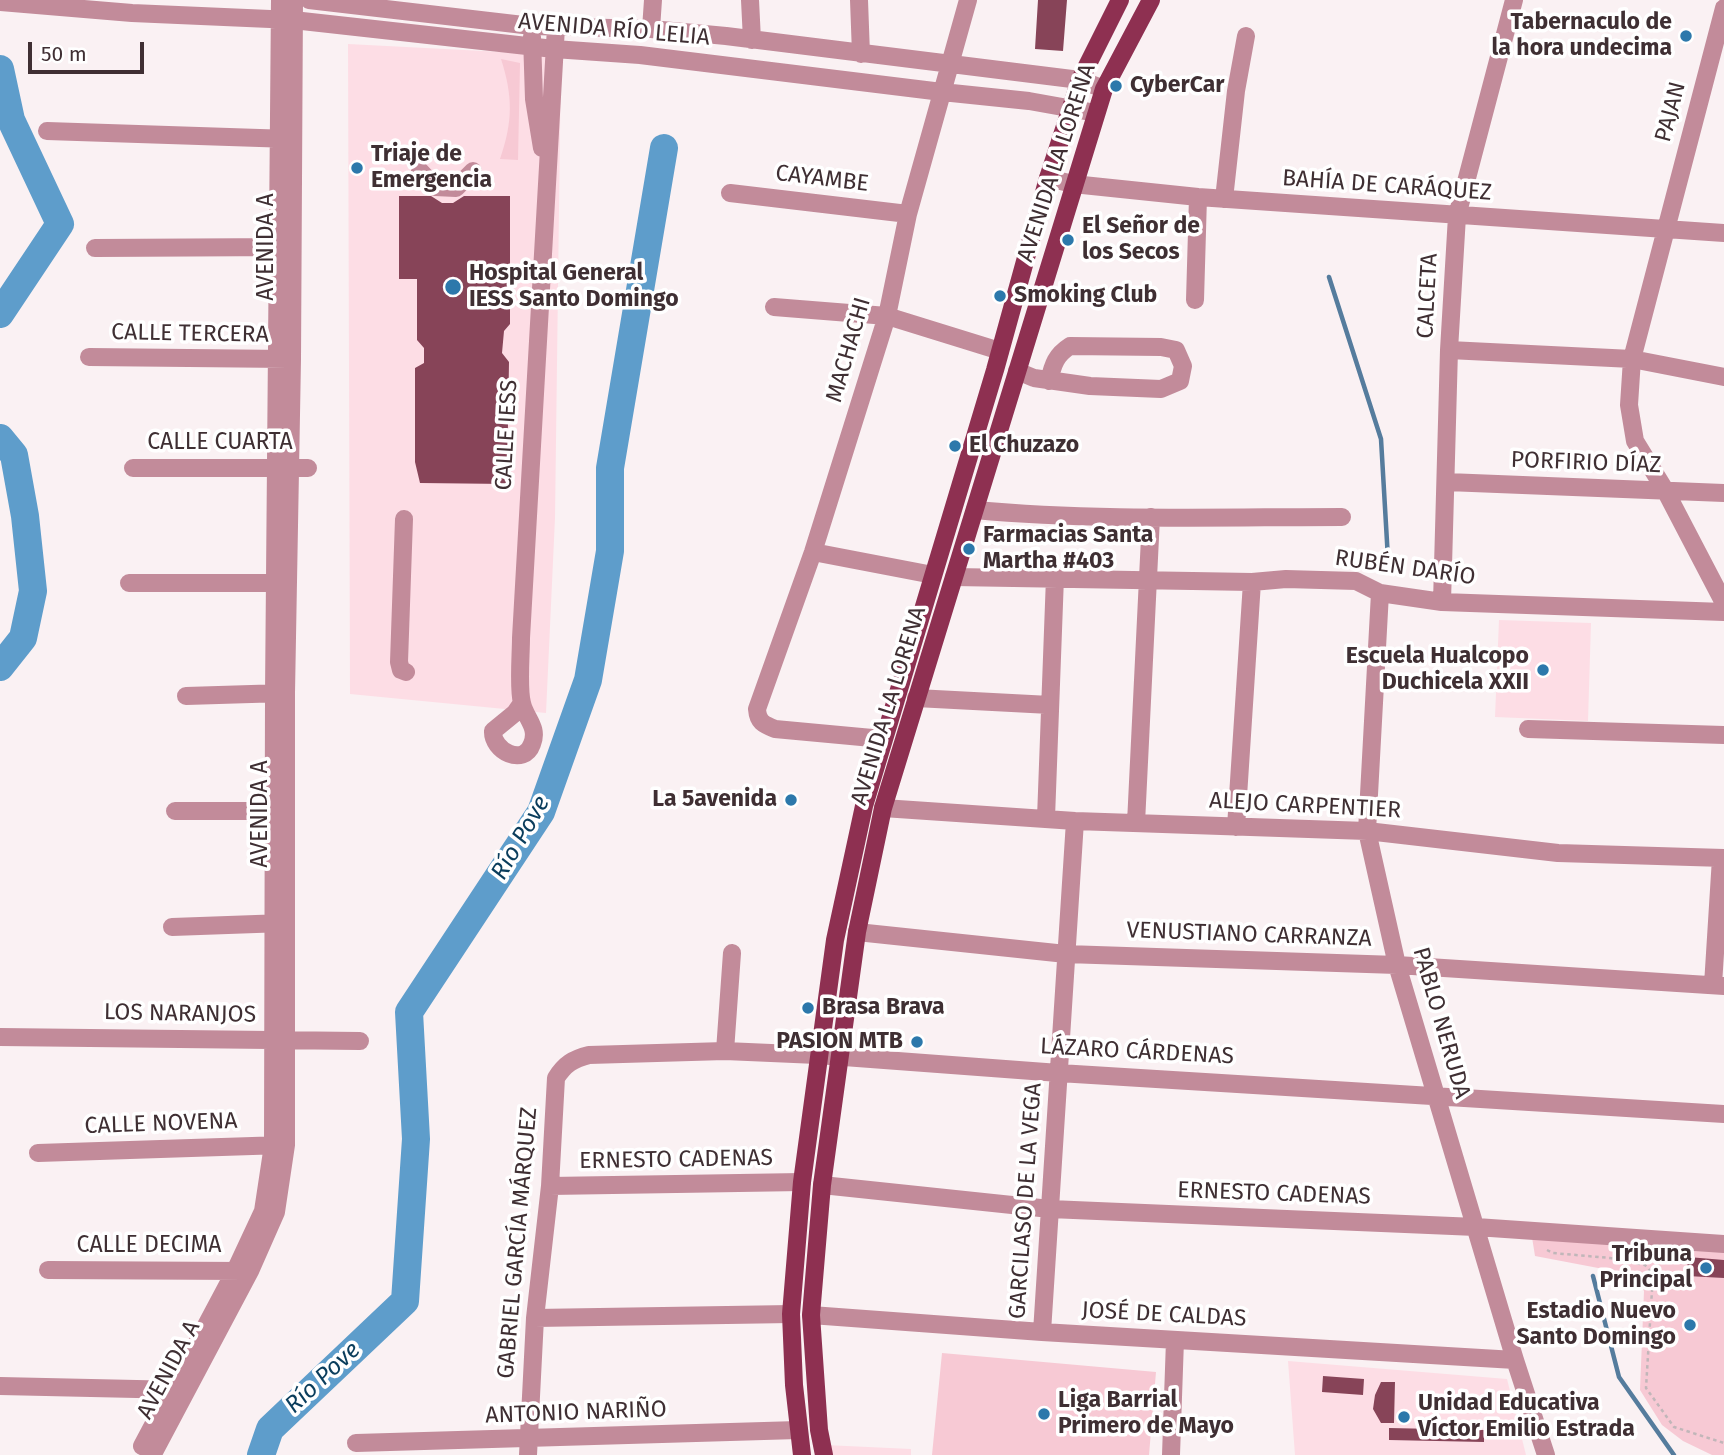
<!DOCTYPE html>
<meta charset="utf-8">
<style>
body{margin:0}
#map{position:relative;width:1724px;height:1455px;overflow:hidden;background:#faf1f3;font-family:"Fira Sans",sans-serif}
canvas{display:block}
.scale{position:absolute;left:28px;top:42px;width:116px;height:32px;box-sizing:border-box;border:4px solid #3f2f33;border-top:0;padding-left:9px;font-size:21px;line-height:24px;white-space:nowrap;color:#3f2f33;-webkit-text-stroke:5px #fff;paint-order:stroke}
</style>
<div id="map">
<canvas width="1724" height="1455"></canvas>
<div class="scale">50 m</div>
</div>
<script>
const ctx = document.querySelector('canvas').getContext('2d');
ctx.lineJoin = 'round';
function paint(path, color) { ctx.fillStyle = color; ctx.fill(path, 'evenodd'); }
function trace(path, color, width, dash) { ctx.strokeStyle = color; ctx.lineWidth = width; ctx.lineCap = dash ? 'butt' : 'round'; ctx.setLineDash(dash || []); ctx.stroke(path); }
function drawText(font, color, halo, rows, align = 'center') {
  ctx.font = font + ' "Fira Sans",sans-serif'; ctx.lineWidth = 7; ctx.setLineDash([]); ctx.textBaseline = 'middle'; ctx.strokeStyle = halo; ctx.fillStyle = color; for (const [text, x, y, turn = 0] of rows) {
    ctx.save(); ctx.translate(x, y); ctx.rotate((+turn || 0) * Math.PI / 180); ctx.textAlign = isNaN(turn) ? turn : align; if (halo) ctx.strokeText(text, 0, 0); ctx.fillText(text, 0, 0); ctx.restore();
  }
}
const built = new Path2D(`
 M348,44l213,11 -6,463 -9,195 -196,-19z
 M1499,620l92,3 -3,98 -93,-4z
 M1288,1361l219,18 19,76h-231z
 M825,1445l86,4v6h-83z`);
const green = new Path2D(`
 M501,59l19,4 -2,97 -18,-1c13,-37 13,-63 1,-100z
 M1531,1231l193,13v211h-12l-29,-14 -21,-16 -22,-35 4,-99 -9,-16 -100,-19z
 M942,1353l214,19 -7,83h-217z`);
const stream = new Path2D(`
 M1329,277l52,162 7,120
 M1593,1276l26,101 55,78`);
const river = new Path2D(`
 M0,69l11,51 49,104 -60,90
 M0,438l14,17 11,61 8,75 -10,47 -23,29
 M261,1455l9,-26 135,-128 11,-162 -7,-127 132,-200 47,-132 22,-129v-83l54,-320`);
const building = new Path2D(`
 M1038,0h29l-4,51 -28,-2z
 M399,196h32l11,7h11l11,-7h46v128l-6,7 -2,22 7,9 -2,122 -87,-1 -5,-21v-94l9,-5v-15l-7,-8v-61h-18z
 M1688,1257l36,3v18l-37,-2z
 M1323,1376l41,3 -1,16 -41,-3z
 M1381,1382h14l-1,41h-13l-8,-14 2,-14z
 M1389,1428l95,2v12l-95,-2z`);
const path = new Path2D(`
 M1547,1250l6,3 57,5 35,7 8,9 -7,114 28,39 50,16`);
const minor = new Path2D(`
 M280,0l-6,694 -1,451 -10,66 -28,60 -93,175 12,6 96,-181 26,-59 10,-67v-452l6,-334 2,-359
 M309,0l223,26 119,3 75,7 354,44 24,9
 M750,0l2,40
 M859,0l2,54
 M0,2l132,11 161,7 261,29 86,6 302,37 87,9 67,12
 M1724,8l-92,351 -3,46 6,36 30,49 59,113
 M651,29l2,-29
 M532,37l2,62 8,49
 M47,131l243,8
 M420,171l15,16 21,1 17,-17
 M1048,178l25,6 125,13 526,36
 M730,193l178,21
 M1224,199l12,-108 10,-55
 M95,248l192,-1
 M1195,300l3,-103
 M774,307l113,9 113,35
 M1449,350l183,9 92,18
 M89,357l199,2
 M1017,371l17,7 56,8 71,3 19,-8 3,-15 -7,-16 -15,-3 -91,-1c-14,9 -17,18 -21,35
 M133,468h175
 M1447,482l277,11
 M975,510c121,11 245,7 367,7
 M404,519l-5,143 2,8 5,2
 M813,552l120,23
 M954,577l298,5 34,-3 70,2 24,12 62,9 282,10
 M129,583h159
 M1380,593l-13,238 30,134 118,395 31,95
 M1442,602l7,-252 8,-134 57,-216
 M186,696l98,-3
 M916,698l134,7
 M522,703l-7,10 -22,18c-1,20 31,36 39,13 7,-17 -7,-26 -10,-41 -4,-15 -1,-48 -1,-65l35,-611
 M1528,729l196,6
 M883,739l-108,-10c-12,-5 -17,-7 -18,-20l56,-157 74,-236 21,-102 60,-214
 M883,808l192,13 292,10 191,22 166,5
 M175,811h109
 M1046,818l9,-241
 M1136,823l15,-306
 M1236,827l16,-245
 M172,927l112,-4
 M857,932l209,22 331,11 327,21
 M1713,985l8,-127
 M0,1037l360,4
 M725,1051l7,-98
 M38,1153l245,-8
 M822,1185l228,24 426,18 248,17
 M550,1186l252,-4
 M48,1270l196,1
 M811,1315l231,17 473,28
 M535,1318l256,-4
 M1042,1332l33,-511
 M0,1386l182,4
 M356,1443l442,-13
 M528,1455l7,-137 15,-132 6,-108c9,-14 17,-19 33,-23l136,-4 92,4 242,18 665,41
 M1171,1455l4,-115`);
const major = new Path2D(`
 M802,1455l-8,-70 -3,-71 11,-132 33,-242 29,-134 131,-436 53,-192 32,-98 40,-80
 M824,1455l-5,-25 -8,-115 11,-130 35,-253 26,-124 221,-719 47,-89`);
const markers = [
 [1686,36,7,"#2c78ab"],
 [1116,86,7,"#2c78ab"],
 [357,168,7,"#2c78ab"],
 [1068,240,7,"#2c78ab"],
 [453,287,9,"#2c78ab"],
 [1000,296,7,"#2c78ab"],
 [955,446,7,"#2c78ab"],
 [969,549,7,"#2c78ab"],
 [1543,670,7,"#2c78ab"],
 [791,800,7,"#2c78ab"],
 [808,1008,7,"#2c78ab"],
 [917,1042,7,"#2c78ab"],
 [1706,1268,7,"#2c78ab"],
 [1690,1325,7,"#2c78ab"],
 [1044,1414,7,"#2c78ab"],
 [1404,1417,7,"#2c78ab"]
];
const poiNames = [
 ["Tabernaculo de",1672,23,"right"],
 ["la hora undecima",1672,49,"right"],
 ["CyberCar",1130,86],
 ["Triaje de",371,155],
 ["Emergencia",371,181],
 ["El Señor de",1082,227],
 ["los Secos",1082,253],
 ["Hospital General",469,274],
 ["IESS Santo Domingo",469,300],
 ["Smoking Club",1014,296],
 ["El Chuzazo",969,446],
 ["Farmacias Santa",983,536],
 ["Martha #403",983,562],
 ["Escuela Hualcopo",1529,657,"right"],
 ["Duchicela XXII",1529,683,"right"],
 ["La 5avenida",777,800,"right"],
 ["Brasa Brava",822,1008],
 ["PASION MTB",903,1042,"right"],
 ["Tribuna",1692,1255,"right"],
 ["Principal",1692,1281,"right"],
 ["Estadio Nuevo",1676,1312,"right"],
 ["Santo Domingo",1676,1338,"right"],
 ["Liga Barrial",1058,1401],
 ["Primero de Mayo",1058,1427],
 ["Unidad Educativa",1418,1404],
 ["Víctor Emilio Estrada",1418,1430]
];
const streetNames = [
 ["AVENIDA RÍO LELIA",614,30,5],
 ["PAJAN",1671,112,-75],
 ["AVENIDA LA LORENA",1057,163,-72],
 ["CAYAMBE",822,179,7],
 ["BAHÍA DE CARÁQUEZ",1387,186,4],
 ["AVENIDA A",267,247,-90],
 ["CALCETA",1428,296,-87],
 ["CALLE TERCERA",190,334,1],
 ["MACHACHI",849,350,-74],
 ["CALLE IESS",507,435,-87],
 ["CALLE CUARTA",220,443],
 ["PORFIRIO DÍAZ",1586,463,2],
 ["RUBÉN DARÍO",1405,568,8],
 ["AVENIDA LA LORENA",889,706,-73],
 ["ALEJO CARPENTIER",1305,806,3],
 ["AVENIDA A",261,814,-90],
 ["VENUSTIANO CARRANZA",1249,935,2],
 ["LOS NARANJOS",180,1014,1],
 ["PABLO NERUDA",1441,1023,74],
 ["LÁZARO CÁRDENAS",1137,1052,3],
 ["CALLE NOVENA",161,1124,-2],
 ["ERNESTO CADENAS",676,1160,-1],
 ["ERNESTO CADENAS",1274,1194,2],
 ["GARCILASO DE LA VEGA",1026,1201,-86],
 ["GABRIEL GARCÍA MÁRQUEZ",518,1243,-85],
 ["CALLE DECIMA",149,1246],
 ["JOSÉ DE CALDAS",1164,1315,3],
 ["AVENIDA A",169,1370,-62],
 ["ANTONIO NARIÑO",576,1413,-2]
];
const waterNames = [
 ["Río Pove",521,838,-60],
 ["Río Pove",323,1378,-43]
];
paint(built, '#fddde5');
paint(green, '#f7c9d4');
trace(stream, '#557c9d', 4.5);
trace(river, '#5e9dcb', 28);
paint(building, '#874458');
trace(path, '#c1b6b9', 2.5, [3.5, 3.5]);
trace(minor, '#c28b9a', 18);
trace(major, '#8e3051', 18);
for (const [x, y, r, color] of markers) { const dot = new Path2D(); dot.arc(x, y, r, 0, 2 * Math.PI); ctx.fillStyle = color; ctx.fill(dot); trace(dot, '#fff', 2.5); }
drawText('bold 23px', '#3f2f33', '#fff', poiNames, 'left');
drawText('23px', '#3f2f33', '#fff', streetNames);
drawText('italic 24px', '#0a3d5c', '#fff', waterNames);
</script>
